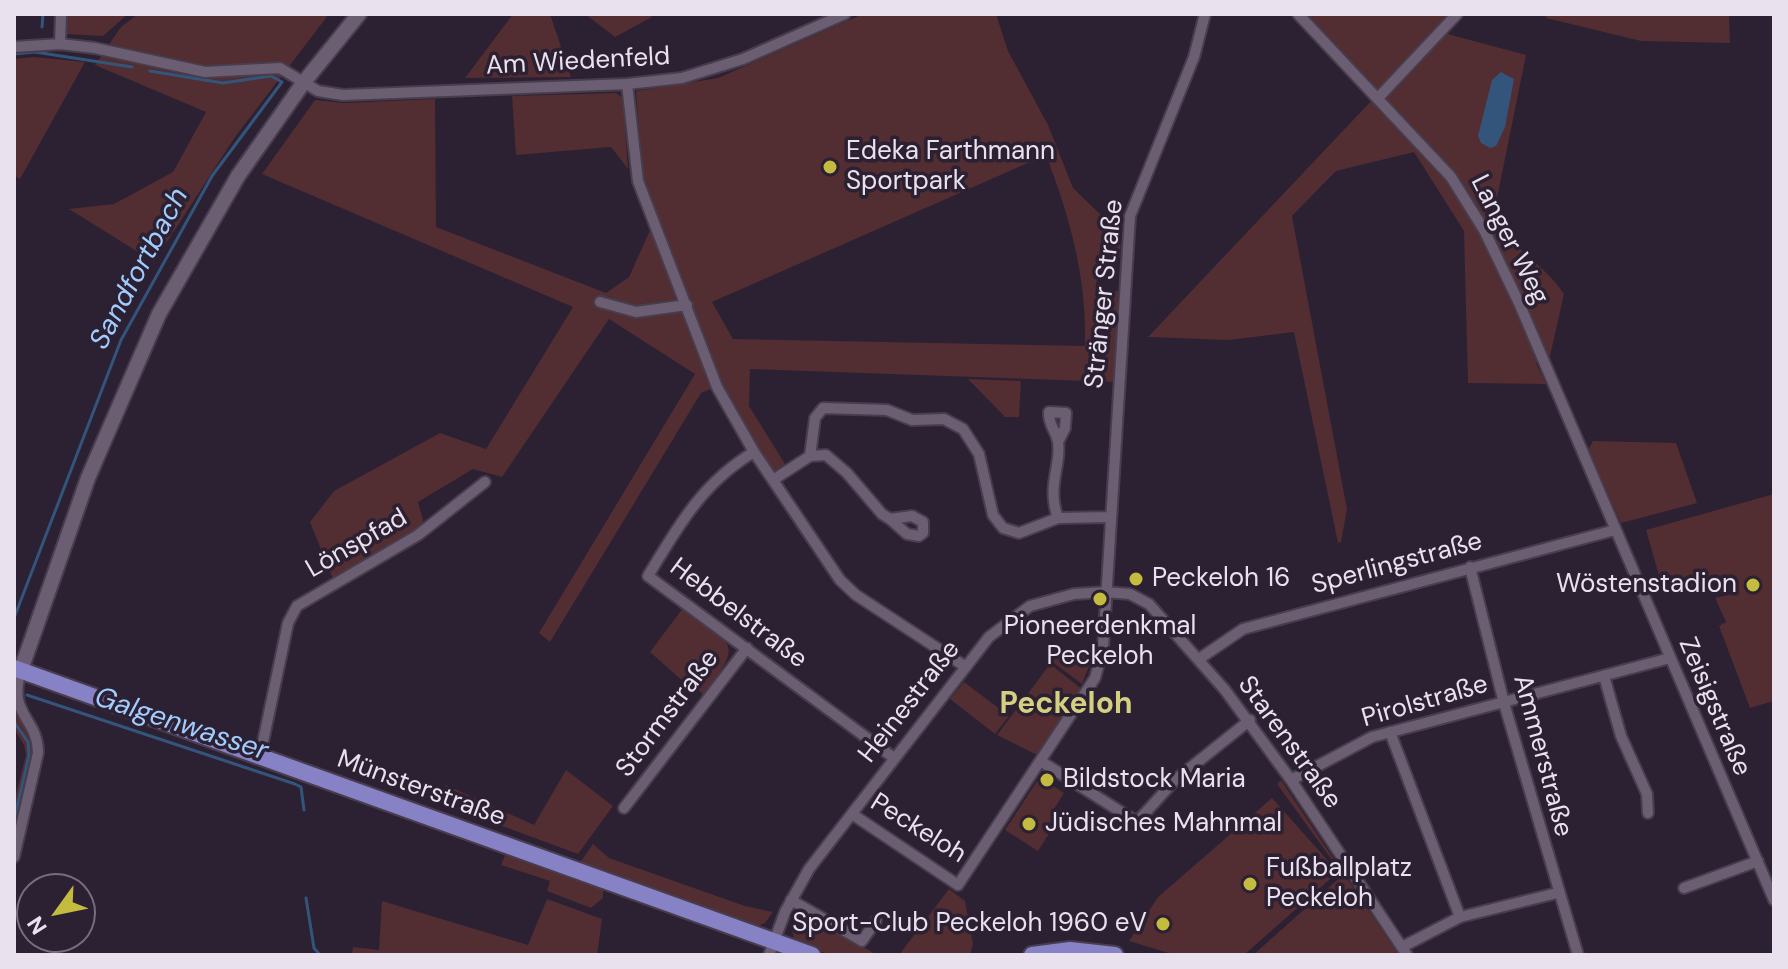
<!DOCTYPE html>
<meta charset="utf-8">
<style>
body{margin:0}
#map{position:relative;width:1788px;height:969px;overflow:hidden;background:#2c2033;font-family:"DM Sans",sans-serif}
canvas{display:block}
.frame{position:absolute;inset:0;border:16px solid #e9e1ee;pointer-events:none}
.north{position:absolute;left:16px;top:873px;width:80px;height:80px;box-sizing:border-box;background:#2c2033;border:2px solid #786d7e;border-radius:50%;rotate:237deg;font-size:22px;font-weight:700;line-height:32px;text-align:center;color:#e9e1ee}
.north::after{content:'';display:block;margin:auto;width:28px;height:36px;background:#c4bc3e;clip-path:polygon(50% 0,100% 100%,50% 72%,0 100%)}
</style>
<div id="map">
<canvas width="1788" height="969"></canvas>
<div class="frame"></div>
<div class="north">N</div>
</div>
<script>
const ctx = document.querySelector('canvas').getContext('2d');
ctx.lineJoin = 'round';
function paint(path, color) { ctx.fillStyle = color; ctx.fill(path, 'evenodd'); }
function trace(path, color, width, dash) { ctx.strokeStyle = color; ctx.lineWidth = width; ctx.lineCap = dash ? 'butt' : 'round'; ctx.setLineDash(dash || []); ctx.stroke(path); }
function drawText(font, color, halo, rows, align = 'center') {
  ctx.font = font + ' "DM Sans",sans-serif'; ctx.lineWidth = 7; ctx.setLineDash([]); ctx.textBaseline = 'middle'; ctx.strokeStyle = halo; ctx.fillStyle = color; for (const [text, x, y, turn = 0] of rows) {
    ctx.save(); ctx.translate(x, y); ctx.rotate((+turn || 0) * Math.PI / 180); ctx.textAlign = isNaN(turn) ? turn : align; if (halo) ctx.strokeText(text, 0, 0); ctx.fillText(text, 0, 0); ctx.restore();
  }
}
const green = new Path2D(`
 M66,14h62l-25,22 -37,-2z
 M138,14h191l-94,123 -81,125 -85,-53 45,-5 59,-32 33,-60 -111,-47 26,-38z
 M513,14h37l21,63 -106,1z
 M585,14h62l5,3 -37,20z
 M863,14h133l12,37 40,74 25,63 28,27 21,-3 -2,45 -22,-1 -2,34 22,1 -3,91 -365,-13 -1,37 36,58 -12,8 -51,-88 -21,9 -151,249 -11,-9 156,-259 -86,-55 -107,158 -29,-8 -55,33 6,22 -91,55 -23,-57 24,-31 106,-58 46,16 87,-142 -311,-133 53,-74 29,3 91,-4 1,128 170,66 23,-16 22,-49 10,-1 -18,-48 -7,-88 82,-13zM1046,155c24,63 41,123 39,191l-352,-7 -21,-37z
 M1303,14h148l-72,78z
 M1547,14h182l1,29 -89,-2 -95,-23z
 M1444,33l82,22 -32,158c15,35 50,50 70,81l-14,62 -14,7 10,21 -78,-1 -4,-152 -50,-79 -78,19 -44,45 55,293 -6,33 -3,1 -44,-211 -65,8 -81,-3 224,-237 7,6z
 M34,57l51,5 -65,117 -6,-4v-116z
 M616,93l7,5 5,71 -17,-22 -95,8 -4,-59z
 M968,379l53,2 -2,36h-14z
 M1593,441l83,2 21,60 -76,20 -33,-73z
 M1774,494v207l-24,7 -31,-82 7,-4 -11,-24 20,-5 -5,-15 -65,18 -19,-66z
 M683,608c50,38 62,32 21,87l-6,-5 -3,2 -45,-40z
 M1085,647l9,7 -12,30 -32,-24 7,-11 16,11z
 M1050,664l33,26 -46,65 -40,-20z
 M964,682l45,34 -14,18 -45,-35z
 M14,707l20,41 -20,84v-30l12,-47 -2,-10 -10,-16z
 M566,770l47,36 -35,48 -138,-51 6,-18 88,40z
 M1043,772l7,3 -4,6 18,12 -12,19 7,6 -21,33 -33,-21z
 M1281,780l60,90 -1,1 -63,-87z
 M1272,798l66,74 -94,83h-69l-46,-14 29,-44z
 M593,844l16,14 136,48 28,6 -8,11 -11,5 -74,-26 -31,-15 -70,-23z
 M506,853l97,34v11l-12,10 -44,-17 3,-10 -49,-16z
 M1344,874l55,81h-146z
 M949,889l16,12 8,43 -3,11h-71z
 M547,899l55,20 -5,36h-245l1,-8 26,3 3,-49 146,44z
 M798,908l79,47h-47l-35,-14 -3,-10z`);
const water = new Path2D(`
 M1501,72l13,7 -9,48 -9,19 -6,2 -9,-5 -3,-7 14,-56z`);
const stream = new Path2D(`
 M42,27l1,-13
 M14,54l21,-2 97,15
 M14,618l107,-278 91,-164 70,-94 -11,-6 -48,7 -73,-12
 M27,695l268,89 6,3 3,23
 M14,722l14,20 1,13 -15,65
 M306,898l8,50 6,7`);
const street = new Path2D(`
 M1298,14l153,163 33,53 35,73 255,597
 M60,44l1,-30
 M14,47l46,-3 35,4 110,24 75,-4 38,23 25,4 284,-11 55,-6 61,-19 102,-45
 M627,84l11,97 79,206 37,65
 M1378,98l79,-84
 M600,302l36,10 51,-7
 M810,456l16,-1 21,18 35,41 8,5 22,-3 11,6v11l-4,3 -12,-2 -17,-15
 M773,480l37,-24 5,-38 8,-10 64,2 25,10 32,-1 19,10 16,25 14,61 10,13 16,5 39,-15 52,-1
 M1058,518c-12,-32 4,-54 0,-76 -2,-12 -10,-17 -9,-30l17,1 -1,15 -7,14
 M1470,567l34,136 74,252
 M1199,659l44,-30 372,-99
 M1604,676l17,60 26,58 1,19
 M1390,732l70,185
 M260,756l28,-133 9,-17 121,-71 67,-53
 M894,758l-246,-182c30,-50 55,-94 106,-124l86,128 16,15 110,72
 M1042,762l95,60 38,-42 75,-60
 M1291,780l81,-43 298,-79
 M624,808l123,-160
 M852,814l106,71 137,-207 8,-29 27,-433 64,-159 11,-43
 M14,857l24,-104c0,-36 -31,-37 -17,-83
 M1684,888l74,-27
 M791,900l71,41 14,-20
 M1402,947l58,-30 97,-24
 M769,955l16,-43 24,-43 180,-232 41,-31 44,-12 32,-2 24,2 19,10 76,86 66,90 116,175`);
const secondary = new Path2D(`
 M21,670l67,-192 71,-164 79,-138 66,-94 55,-68`);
const primary = new Path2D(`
 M14,668l798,287
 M1032,955l38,-5 45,5`);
const markers = [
 [830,167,8,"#c4bc3e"],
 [1136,579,8,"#c4bc3e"],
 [1753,585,8,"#c4bc3e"],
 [1100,599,8,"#c4bc3e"],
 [1047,780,8,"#c4bc3e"],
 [1029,824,8,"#c4bc3e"],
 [1250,884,8,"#c4bc3e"],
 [1163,924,8,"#c4bc3e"]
];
const streetNames = [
 ["Am Wiedenfeld",578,62,-3],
 ["Langer Weg",1509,240,63],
 ["Stränger Straße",1105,294,-84],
 ["Lönspfad",357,544,-30],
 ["Sperlingstraße",1397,564,-15],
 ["Hebbelstraße",738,614,37],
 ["Heinestraße",910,702,-52],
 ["Pirolstraße",1425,702,-16],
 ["Zeisigstraße",1714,707,67],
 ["Stormstraße",668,714,-53],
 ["Starenstraße",1289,743,54],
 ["Ammerstraße",1542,756,75],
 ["Münsterstraße",421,789,20],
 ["Peckeloh",918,829,32]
];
const poiNames = [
 ["Edeka Farthmann",846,152],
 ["Sportpark",846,182],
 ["Peckeloh 16",1152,579],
 ["Wöstenstadion",1737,585,"right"],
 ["Pioneerdenkmal",1100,627,"center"],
 ["Peckeloh",1100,657,"center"],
 ["Bildstock Maria",1063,780],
 ["Jüdisches Mahnmal",1045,824],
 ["Fußballplatz",1266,869],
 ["Peckeloh",1266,899],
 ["Sport-Club Peckeloh 1960 eV",1147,924,"right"]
];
const waterNames = [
 ["Sandfortbach",140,269,-62],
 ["Galgenwasser",181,725,18]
];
const quarterNames = [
 ["Peckeloh",1066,705]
];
paint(green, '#522d31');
paint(water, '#33557b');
trace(stream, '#33557b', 3);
trace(street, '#473d4d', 14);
trace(secondary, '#473d4d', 18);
trace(primary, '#473d4d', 20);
trace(street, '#6b5e73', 10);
trace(secondary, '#6b5e73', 14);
trace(primary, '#8781c5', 16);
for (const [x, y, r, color] of markers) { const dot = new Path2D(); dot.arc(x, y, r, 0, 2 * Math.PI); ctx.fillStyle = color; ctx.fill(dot); trace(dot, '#2c2033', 3); }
drawText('26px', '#e9e1ee', '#2c2033', streetNames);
drawText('26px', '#e9e1ee', '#2c2033', poiNames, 'left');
drawText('italic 28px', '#a1ccfd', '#2c2033', waterNames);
drawText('bold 30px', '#d4d082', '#2c2033', quarterNames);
</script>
